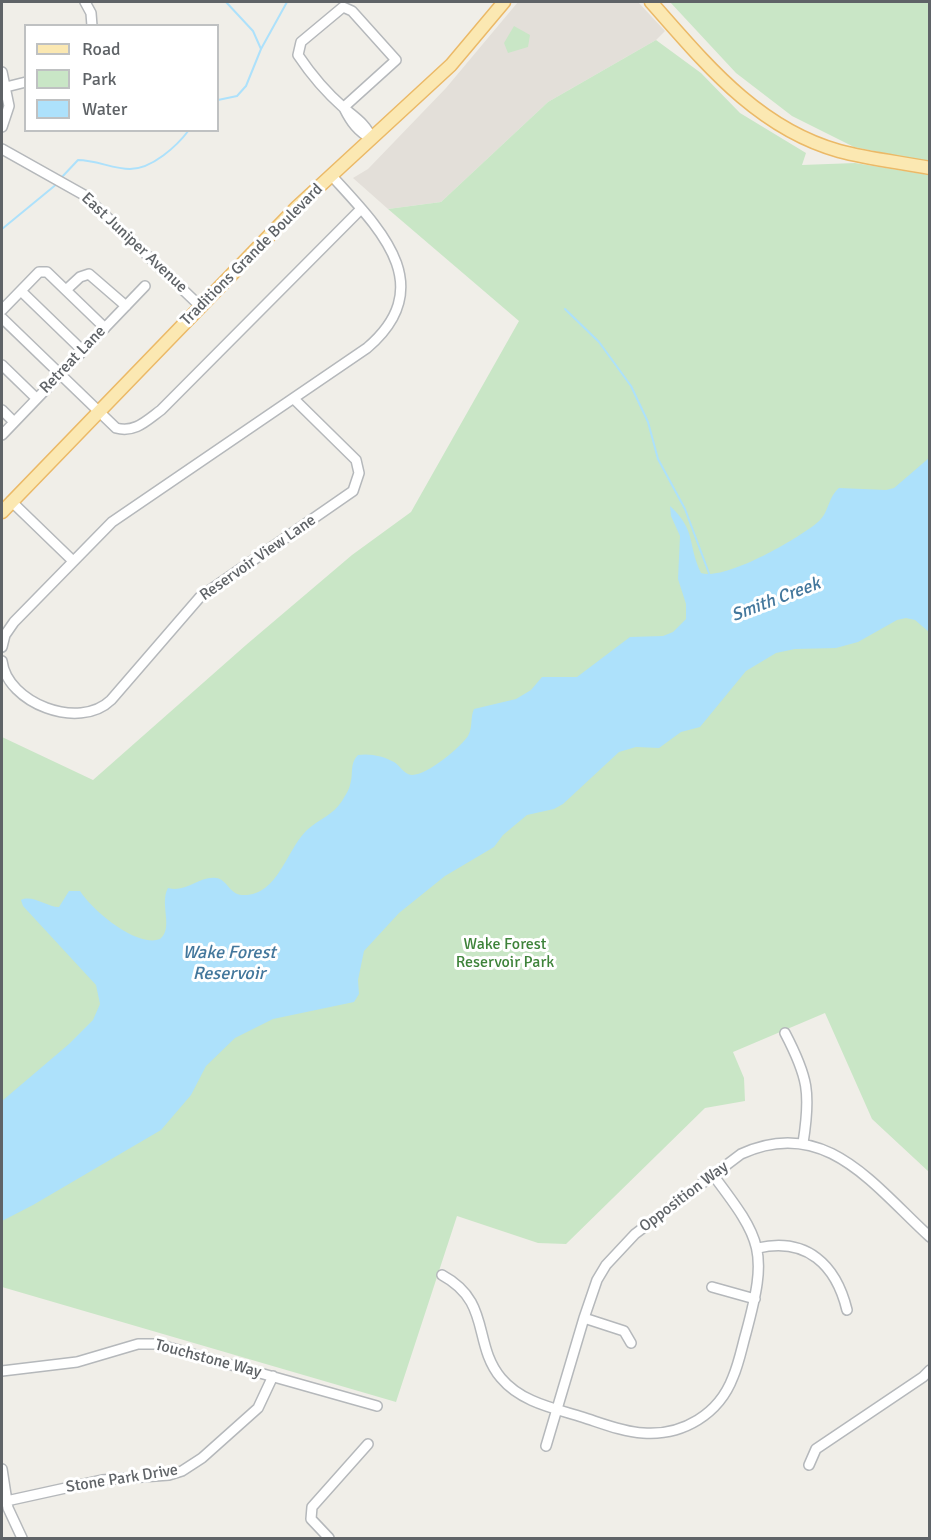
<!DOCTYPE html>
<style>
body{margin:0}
#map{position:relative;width:931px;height:1540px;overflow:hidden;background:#f0eee8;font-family:Signika,sans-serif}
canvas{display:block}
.frame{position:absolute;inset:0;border:3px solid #5f6367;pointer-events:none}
.legend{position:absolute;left:24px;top:24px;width:195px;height:108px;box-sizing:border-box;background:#fff;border:2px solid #bfc1c2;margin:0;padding:8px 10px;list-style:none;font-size:18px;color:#5f6367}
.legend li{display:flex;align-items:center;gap:12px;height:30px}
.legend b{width:30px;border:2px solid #bfc1c2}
</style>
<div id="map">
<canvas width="931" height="1540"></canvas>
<div class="frame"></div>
<ul class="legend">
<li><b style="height:8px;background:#fbe8b2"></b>Road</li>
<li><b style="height:16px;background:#c9e6c6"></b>Park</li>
<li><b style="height:16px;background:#ade1fb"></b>Water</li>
</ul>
</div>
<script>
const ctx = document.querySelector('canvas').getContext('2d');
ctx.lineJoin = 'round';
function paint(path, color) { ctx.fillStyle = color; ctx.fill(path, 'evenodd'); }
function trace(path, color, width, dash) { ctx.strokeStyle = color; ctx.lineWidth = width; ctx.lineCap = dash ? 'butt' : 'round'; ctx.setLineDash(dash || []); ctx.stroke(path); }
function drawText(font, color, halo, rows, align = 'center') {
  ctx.font = font + ' Signika,sans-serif'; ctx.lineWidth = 6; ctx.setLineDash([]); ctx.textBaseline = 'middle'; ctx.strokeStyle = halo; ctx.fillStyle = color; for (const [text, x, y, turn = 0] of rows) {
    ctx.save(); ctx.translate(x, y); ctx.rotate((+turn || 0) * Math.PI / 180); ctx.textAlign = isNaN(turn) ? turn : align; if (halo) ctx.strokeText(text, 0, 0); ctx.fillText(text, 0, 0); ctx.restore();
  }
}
const education = new Path2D(`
 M518,2h120l27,29 -9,9 -108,62 -107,100 -53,7 -35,-31 15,-9 78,-81z`);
const green = new Path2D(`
 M670,2h259v160l-75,-15 -62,-31 -56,-43z
 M514,26l16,9 -2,12 -20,6 -4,-10z
 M656,40l45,33 39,40 66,40 -4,12 53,-2 74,12v997l-57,-53 -47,-106 -92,39 11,26 1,23 -40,7 -139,136 -28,-1 -81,-27 -61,186 -394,-115v-550l91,43 153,-135 106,-90 59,-43 108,-191 -131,-112 53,-7 107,-100z`);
const water = new Path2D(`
 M929,458v174l-14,-12 -9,-2 -9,2 -39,22 -22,6 -41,1 -19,4 -30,18 -46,56 -19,5 -22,16 -23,-1 -17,5 -56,52 -9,5 -27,6 -24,20 -9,12 -49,29 -46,37 -35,38 -6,29 1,14 -5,8 -81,17 -38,19 -29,28 -15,29 -30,35 -128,75 -31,16v-120l67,-57 24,-24 7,-16 -4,-19 -73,-79 -2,-6c11,-6 26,7 38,7l10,-16h11c13,20 57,57 80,48 14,-11 -1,-35 8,-51 20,5 30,-12 48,-10 11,1 13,16 26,17 36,2 44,-45 65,-65 12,-11 26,-15 35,-29 3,-5 7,-11 8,-16 4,-11 -1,-21 8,-30 11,-2 26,1 36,7 5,3 8,9 14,12 13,7 53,-27 60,-38 5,-8 2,-19 6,-27l42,-10 15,-9 11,-13h35l53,-40 33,-1 10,-4 13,-13v-15l-8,-25 2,-43 -9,-20 -1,-10c27,25 17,38 31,67 24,8 97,-34 117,-51 11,-9 10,-25 21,-34l47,2 8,-2z`);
const stream = new Path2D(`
 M226,2l27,29 8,18
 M218,100l19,-4 9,-10 15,-37 26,-47
 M61,178l17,-18c18,0 35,9 52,9 22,0 47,-23 59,-39
 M2,229l56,-46
 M565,309l34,33 32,44 17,36 10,37 27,50 25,67`);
const minor = new Path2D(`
 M85,2l6,11 1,13
 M2,72l7,34 -7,21
 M6,87l20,-5
 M344,107l52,-47 -44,-49 -9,-4 -42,35 -3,13c12,18 30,39 46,53 12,10 22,16 28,31
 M344,108c7,14 14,24 28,31
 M2,149l82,46 116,111
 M66,290l14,-13 9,-3 37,32
 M21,291l62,60
 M2,310l37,-38h8l58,56
 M2,318l114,110c19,5 30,-7 45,-18l200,-201
 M2,365l34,33
 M2,410l12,12
 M2,435l143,-149
 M11,501l62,60
 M2,647l3,-12 9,-13 98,-100 255,-174c74,-63 10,-122 -36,-173
 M2,661c5,42 77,70 109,39l89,-103 153,-106 6,-18 -3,-13 -62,-61
 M785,1033c23,44 26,60 18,110
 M758,1248c49,-11 78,17 89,62
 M442,1275c50,27 30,68 59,103 20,24 52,30 81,39 19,6 41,15 61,16 40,3 76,-19 90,-56 6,-14 9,-30 13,-44 22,-82 17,-92 -33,-158
 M712,1287l43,12
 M584,1318l40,13 7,12
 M2,1371l75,-9 61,-18h19l220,62
 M546,1446l38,-128 13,-38 9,-15 29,-31 106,-80c84,-39 133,32 189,83
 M809,1465l7,-16 107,-72 7,-7
 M2,1469l6,39 14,30
 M2,1502l100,-22 67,-5 13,-4 20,-13 56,-50 15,-32
 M329,1538l-18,-19 1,-12 56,-63`);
const major = new Path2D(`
 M651,2c54,61 106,126 188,149 30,8 60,11 91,17
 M2,512l295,-305 154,-142 53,-63`);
const streetNames = [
 ["East Juniper Avenue",134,243,43],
 ["Traditions Grande Boulevard",252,255,-45],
 ["Retreat Lane",73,360,-46],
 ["Reservoir View Lane",258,558,-35],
 ["Opposition Way",684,1197,-37],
 ["Touchstone Way",208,1359,15],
 ["Stone Park Drive",122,1479,-9]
];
const parkNames = [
 ["Wake Forest",505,945],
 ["Reservoir Park",505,963]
];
const waterNames = [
 ["Smith Creek",776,600,-21],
 ["Wake Forest",229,953],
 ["Reservoir",229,974]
];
paint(education, '#e3dfd9');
paint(green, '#c9e6c6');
paint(water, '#ade1fb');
trace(stream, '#ade1fb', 2);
trace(minor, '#b5b8bb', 12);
trace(major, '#ebb967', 15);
trace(minor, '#fff', 9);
trace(major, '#fbe8b2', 12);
drawText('16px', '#5f6367', '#fff', streetNames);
drawText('16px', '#3e833a', '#fff', parkNames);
drawText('italic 18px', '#43779c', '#fff', waterNames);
</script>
